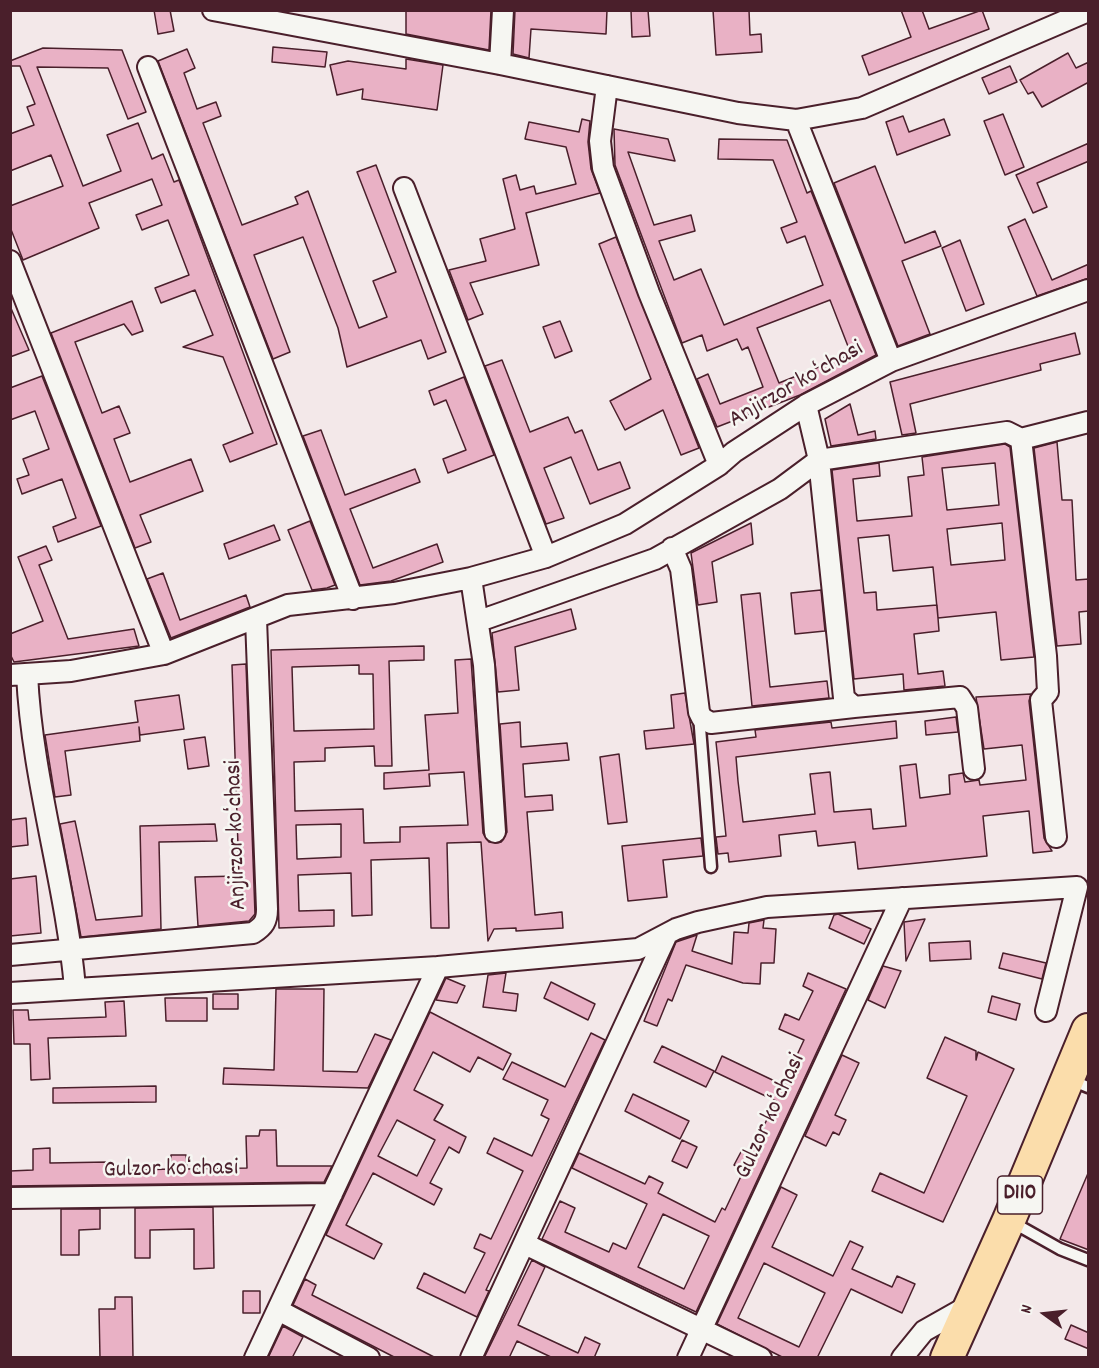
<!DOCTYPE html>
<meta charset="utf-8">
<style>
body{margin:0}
#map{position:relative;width:1099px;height:1368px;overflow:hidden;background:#f3e8e9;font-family:Dekko,sans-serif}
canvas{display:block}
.frame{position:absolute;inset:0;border:12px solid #4a1f2b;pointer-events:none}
.north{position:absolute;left:1015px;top:1284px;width:60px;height:60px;-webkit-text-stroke:4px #f6f6f2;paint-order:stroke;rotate:285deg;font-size:16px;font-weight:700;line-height:24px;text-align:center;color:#4a1f2b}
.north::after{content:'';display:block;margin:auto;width:21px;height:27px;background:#4a1f2b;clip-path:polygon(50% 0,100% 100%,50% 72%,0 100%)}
</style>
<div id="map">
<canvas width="1099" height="1368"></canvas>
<div class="frame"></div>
<div class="north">N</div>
</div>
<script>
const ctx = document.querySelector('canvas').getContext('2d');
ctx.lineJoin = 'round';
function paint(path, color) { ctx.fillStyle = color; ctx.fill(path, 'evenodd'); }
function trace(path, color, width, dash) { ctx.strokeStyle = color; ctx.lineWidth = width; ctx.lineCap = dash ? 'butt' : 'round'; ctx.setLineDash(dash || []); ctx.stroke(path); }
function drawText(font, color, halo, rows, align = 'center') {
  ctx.font = font + ' Dekko,sans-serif'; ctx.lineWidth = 5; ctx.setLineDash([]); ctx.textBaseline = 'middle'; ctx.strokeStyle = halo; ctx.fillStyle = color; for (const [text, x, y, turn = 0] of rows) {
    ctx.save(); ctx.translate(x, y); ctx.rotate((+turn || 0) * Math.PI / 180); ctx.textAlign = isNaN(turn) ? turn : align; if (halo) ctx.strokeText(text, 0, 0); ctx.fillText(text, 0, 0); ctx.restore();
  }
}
const building = new Path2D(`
 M154,10h16l4,21 -16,3z
 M406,10h85l-2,40 -83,-16z
 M515,10h92l-1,24 -75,-5 -2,29 -16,-4z
 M631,10h17l2,26 -18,1z
 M713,10h36l1,25 11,-1 1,18 -46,3z
 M901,10h21l7,19 53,-19 7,19 -120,46 -7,-19 49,-19z
 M273,47l54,5 -2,15 -53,-5z
 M43,48l79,2 24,62 -18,7 -20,-51 -71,-1 46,119 38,-15 -14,-36 31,-12 14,36 11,-5 11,28 5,-2 98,264 -47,18 -7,-17 30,-12 -30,-76 -40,-10 30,-12 -18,-45 -34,13 -6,-15 34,-13 -21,-55 -26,10 -6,-15 26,-10 -10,-26 -63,24 10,25 -76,32 -13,-33v-21l53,-20 -12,-31 -41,16v-37l24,-9 -7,-18 8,-3 -15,-38h-10v-5z
 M187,49l8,19 -11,5 13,36 19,-7 5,14 -18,7 39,102 56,-21 -3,-7 13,-6 51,137 28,-11 -14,-36 23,-9 -39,-100 19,-7 70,187 -18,7 -7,-19 -74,27 -9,-39 -35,-91 -49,18 36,97 -17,7 -115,-298z
 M1068,53l8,15 13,-6v20l-47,25 -9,-15 -5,2 -8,-14z
 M406,59l37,6 -6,45 -75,-11 1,-10 -26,6 -7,-30 18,-4 58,8z
 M1010,66l7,16 -28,12 -7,-16z
 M1003,114l21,53 -19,8 -21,-54z
 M903,116l6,16 35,-13 6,16 -53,20 -11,-33z
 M582,119l8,2 -2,21 3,27 9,24 -74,20 13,52 -69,18 13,31 -15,6 -19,-50 37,-9 -6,-22 35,-10 -12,-50 13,-4 4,15 14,-4 2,8 40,-10 -10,-37 -41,-8 4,-17 50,10z
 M614,129l54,10 7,22 -47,-9 26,73 37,-10 4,16 -36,10 15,39 27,-11 23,56 99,-40 -18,-49 -18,7 -6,-15 16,-6 -24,-62 -55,-1 1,-20 68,1 20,53 4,-2 65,164 -76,40 -83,32 -20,-48 11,-5 12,30 43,-17 -15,-40 -6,3 -5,-11 -30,12 -5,-16 -20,8 -67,-178zM830,300l21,54 -72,29 -22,-55z
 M1089,143v18l-52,22 10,24 -14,6 -17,-38z
 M875,166l30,77 30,-12 6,15 -39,15 28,73 -32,12 -64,-163z
 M1025,219l27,61 37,-16v14l-52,18 -29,-69z
 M616,237l83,211 -18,7 -18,-45 -38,20 -15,-29 41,-22 -52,-135z
 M960,240l24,64 -18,7 -24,-63z
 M132,301l11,30 -11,4 -8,-11 -49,18 27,71 17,-7 11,27 -16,6 16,43 61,-23 12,32 -63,24 11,27 -16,6 -84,-215z
 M10,306l19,44 -19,7z
 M560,321l12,30 -17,7 -12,-31z
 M1075,333l5,21 -40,10 1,6 -131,34 6,29 -14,2 -12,-53z
 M502,360l28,72 38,-15 7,16 7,-3 16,40 22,-8 10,26 -40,16 -19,-47 -27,11 20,50 -18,6 -61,-158z
 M42,376l59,150 -43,16 -5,-15 23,-9 -14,-39 -40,15 -5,-15 12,-4 -6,-16 26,-10 -14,-38 -25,9v-32z
 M464,377l30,78 -46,18 -5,-14 23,-9 -20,-50 -12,5 -5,-14z
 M850,404l8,31 17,-4 1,8 -45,7 -6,-27z
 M321,430l24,65 70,-26 5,13 -70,27 23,59 64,-24 6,18 -52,19 -31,4 -57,-149z
 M1057,442l5,58h10l4,80 13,-1v32l-10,1 2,32 -24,2 -23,-198z
 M1005,444l5,3 24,210 -33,3 -5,-48 -58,6 -5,-51 -40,4 -4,-36 -31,3 6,55 12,-1 1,18 60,-5 2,26 -25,3 4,40 25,-3 2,15 -41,4 -1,-16 -49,5 -22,-209 47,-7 1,13 -27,3 4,42 55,-5 -4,-39 16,-2 -2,-18zM995,463l4,42 -52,5 -5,-42zM1002,523l3,37 -54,5 -4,-36z
 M310,521l25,64 -8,3 -15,2 -24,-60z
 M751,523l2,21 -41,18 5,40 -19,3 -7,-52z
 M274,525l6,15 -51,19 -5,-15z
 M46,546l6,14 -13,5 29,74 66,-10 5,17 -125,16 -4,-8v-20l33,-13 -25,-64z
 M163,573l17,47 66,-25 4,12 -79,31 -24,-59z
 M821,590l4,41 -30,3 -4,-41z
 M760,593l10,94 57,-6 2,17 -77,8 -11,-111z
 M571,609l5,20 -61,18 4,43 -21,2 -6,-59z
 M424,646v14l-35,1 3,105h-17l-1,-20 -49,2v13l-31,1 1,49 68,-2 1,34 36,-1v-15l68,-2 -4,-53 -35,2 1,12 -46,3v-16l45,-3 -4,-55 33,-2 -3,-53 16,-1 12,174 6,9h12l6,-10 -7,-108 20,-2 1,25 46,-4 2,17 -46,4 2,33 27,-2 1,15 -26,2 8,103 27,-3 1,16 -47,3v-3l-22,1 -6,12 -7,-99 -34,1 2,85h-18l-2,-70 -58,2 1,55 -20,1 -1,-43 -53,2 1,36 35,-1v16l-55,2 -8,-278zM359,665v9h14l1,55 -80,2 -2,-64zM341,824v33l-44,2 -1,-34z
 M246,664l9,250 -6,7 -51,5 -3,-49 44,-1 -7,-211z
 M685,693l9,51 -48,5 -2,-18 30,-3 -3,-33z
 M1031,694l-2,7 15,137 8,13 -19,2 -4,-42 -46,5 4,40 -129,13 -3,-27 -37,4 -2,-15 -37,4 2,21 -52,6 -1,-9 -10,1 -2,-17 10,-1 -10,-94 40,-5 -1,-7 76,-8 1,6 64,-7 1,17 -161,19 2,24 5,41 72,-8 -5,-40 20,-2 4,40 37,-3 2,20 33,-3 -6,-60 16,-2 4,34 30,-4 -1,-19 14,-2 2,9 14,-2 1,5 46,-5 -4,-35 -38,4 -8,-52z
 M179,695l5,34 -44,6 -1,-8 1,14 -75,10 6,44 -16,2 -10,-62 93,-13 -3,-21z
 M956,717l2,15 -32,3 -1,-14z
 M205,737l4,29 -21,3 -4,-29z
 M619,754l8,68 -19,2 -8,-67z
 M26,818l2,27 -18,2v-27z
 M75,821l21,99 46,-4 -2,-90 75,-2 2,17 -58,1 2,87 -80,8 -21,-113z
 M701,838l2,18 -40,4 4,37 -39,4 -6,-55z
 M36,876l5,57 -31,3v-57z
 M838,914l33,15 -7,15 -35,-16 5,-13z
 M925,919l-19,42 -2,-39z
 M764,920l-1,8 13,1 -2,34h-13l-1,21 -17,-1 -57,-18 -14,36 -4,-2 -11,27 -13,-5 32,-79 21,-7 -5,16 40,13 2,-32 14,1 1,-10z
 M970,941l1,18 -41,2 -1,-18z
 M1003,953l43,10 -4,16 -43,-11z
 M883,966l18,5 -16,37 -17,-8z
 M506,973l-3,19 15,2 -2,17 -33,-4 5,-32z
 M808,973l38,16 -150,323 -154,-73 18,-38 15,7 -10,24 44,20 4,-9 13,6 21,-45 -75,-36 7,-15 66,31 4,-8 14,7 -5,10 57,29 7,-14 3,2 19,-40 -10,-5 8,-15 8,4 26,-53 -61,-29 7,-16 61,29 21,-45 -25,-11 6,-15 14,6 14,-29 -10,-5zM663,1214l46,22 -25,53 -46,-22z
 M446,978l19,8 -8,17 -21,-3z
 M551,982l44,22 -7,16 -44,-22z
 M276,989h48l-1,82 34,1 18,-38 16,6 -23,48 -145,-4 1,-16 50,2z
 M213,994h25v15h-25z
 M992,996l28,8 -4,16 -28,-8z
 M165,998h42v23h-41z
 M124,1001l2,35 -78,2 2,41 -19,1 -1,-36h-16l-1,-34h15l1,10 77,-3 -1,-15z
 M430,1012l81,42 -8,16 -25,-13 -8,15 -37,-20 -19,38 29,15 -9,15 32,17 -7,16 -10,-6 -19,36 12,6 -8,16 -61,-32 -27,52 36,19 -8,15 -48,-24zM397,1120l38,20 -18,36 -39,-20z
 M591,1033l14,7 -119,250 3,1 -12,26 -60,-29 7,-15 41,20 20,-40 -11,-5 6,-14 11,5 32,-68 -36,-18 7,-15 38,18 17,-37 -8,-4 7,-15 -45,-21 9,-17 53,25z
 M945,1037l31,14v9l2,-8 36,17 -71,153 -71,-31 8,-18 44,20 43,-97 -40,-18z
 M662,1046l52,25 -8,16 -52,-25z
 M842,1055l17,8 -24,52 11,5 -7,15 -6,-3 -7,14 -21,-10z
 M156,1086v16l-103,1v-15z
 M633,1094l56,27 -9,18 -55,-28z
 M260,1130h16l1,36h55l-8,16 -314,4v-15l23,-1v-21l17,-1v15l59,-1v9l62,-2v-14h15l1,14 60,-1 -1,-32h13z
 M682,1140l15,7 -10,21 -15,-7z
 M1089,1171v79l-29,-11z
 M781,1187l16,8 -25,52 61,29 17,-35 13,6 -11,22 40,18 5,-11 18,8 -13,29 -51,-24 -33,67 3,2h-37l-67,-34zM764,1263l61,30 -26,54 -61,-29z
 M213,1207l1,61 -20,1v-40l-44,1v28h-15v-50z
 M61,1209h39v20l-21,1v25h-18z
 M532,1260l13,7 -27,58 60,28 7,-16 15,7 -6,14h-41l-36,-17 -8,17h-25z
 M305,1279l11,6 -4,10 124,63h-40l-103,-53z
 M243,1291h17v22h-17z
 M115,1297h17l1,61h-33l-1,-49h16z
 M1071,1325l18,8v16l-24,-10z
 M283,1326l20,11 -11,21h-24z`);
const service = new Path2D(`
 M699,715l12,152
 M1071,1080l17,7
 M1012,1222l48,27 28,11`);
const minor = new Path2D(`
 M213,10l287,54 238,49 58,7 66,-12 226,-97
 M500,64l3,-54
 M148,67l205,532
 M607,86l-7,55 3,27 46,125 70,172
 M796,120l95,241
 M404,188l142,369
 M10,261l154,393
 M806,405l13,55 25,238 10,9 106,-10 7,11 7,61
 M1021,439l25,217 2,36 -7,8 15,137
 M672,548l9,21 18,143 3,6 9,5 143,-16
 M471,578l13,87 11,167
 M479,621l176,-62 125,-70 39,-29 188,-28 14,7 67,-17
 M27,674c5,107 39,209 48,314
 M10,675l61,-4 93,-17 124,-49 106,-12 77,-15 75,-21 79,-33 94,-59 15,-13 72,-47 85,-44 197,-71
 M10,955l243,-22c11,-7 14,-12 14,-24l-11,-290
 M10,993l428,-26
 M10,1198l322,-4
 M525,1244l236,114
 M278,1310l91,48
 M255,1358l183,-391 200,-18 38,-20 22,-7 69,-15 310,-20 -31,124
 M471,1358l196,-424
 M688,1358l214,-460
 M902,1358l22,-27 46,-26`);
const primary = new Path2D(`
 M947,1358l62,-138 79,-190`);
const shields = [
 [1020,1195,45]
];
const shieldNames = [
 ["D110",1020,1195]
];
const streetNames = [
 ["Anjirzor koʻchasi",797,386,-30],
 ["Anjirzor koʻchasi",238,835,-92],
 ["Gulzor koʻchasi",772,1117,-65],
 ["Gulzor koʻchasi",171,1171,-1]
];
paint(building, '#e9b1c5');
trace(building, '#4a1f2b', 1.5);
trace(service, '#4a1f2b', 15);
trace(minor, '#4a1f2b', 24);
trace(primary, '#4a1f2b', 36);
trace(service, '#f6f6f2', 10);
trace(minor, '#f6f6f2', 20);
trace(primary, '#fbddab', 32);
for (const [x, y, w] of shields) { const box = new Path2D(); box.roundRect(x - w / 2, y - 19, w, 38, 4.5); ctx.fillStyle = '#f6f6f2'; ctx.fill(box); trace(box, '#4a1f2b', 1.5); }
drawText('bold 22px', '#4a1f2b', null, shieldNames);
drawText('24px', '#4a1f2b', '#f6f6f2', streetNames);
</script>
